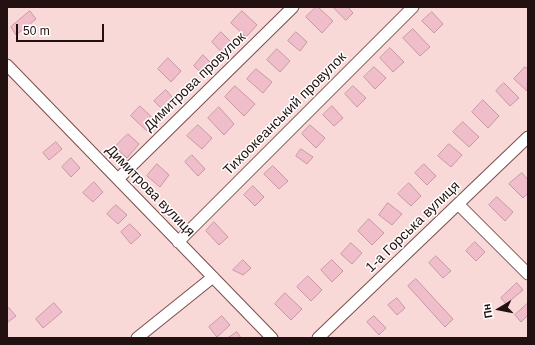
<!DOCTYPE html>
<meta charset="utf-8">
<style>
body{margin:0}
#map{position:relative;width:535px;height:345px;overflow:hidden;background:#f9d9d7;font-family:Helvetica,sans-serif}
canvas{display:block}
.frame{position:absolute;inset:0;border:8px solid #231111;pointer-events:none}
.north{position:absolute;left:479px;top:289px;width:40px;height:40px;-webkit-text-stroke:3px #fff;paint-order:stroke;rotate:260deg;font-size:11px;font-weight:700;line-height:16px;text-align:center;color:#231111}
.north::after{content:'';display:block;margin:auto;width:14px;height:18px;background:#231111;clip-path:polygon(50% 0,100% 100%,50% 72%,0 100%)}
.scale{position:absolute;left:16px;top:24px;width:88px;height:18px;box-sizing:border-box;border:2px solid #231111;border-top:0;padding-left:5px;font-size:12px;line-height:14px;white-space:nowrap;color:#231111;-webkit-text-stroke:3px #fff;paint-order:stroke}
</style>
<div id="map">
<canvas width="535" height="345"></canvas>
<div class="frame"></div>
<div class="north">Пн</div>
<div class="scale">50 m</div>
</div>
<script>
const ctx = document.querySelector('canvas').getContext('2d');
ctx.lineJoin = 'round';
function paint(path, color) { ctx.fillStyle = color; ctx.fill(path, 'evenodd'); }
function trace(path, color, width, dash) { ctx.strokeStyle = color; ctx.lineWidth = width; ctx.lineCap = dash ? 'butt' : 'round'; ctx.setLineDash(dash || []); ctx.stroke(path); }
function drawText(font, color, halo, rows, align = 'center') {
  ctx.font = font + ' Helvetica,sans-serif'; ctx.lineWidth = 3; ctx.setLineDash([]); ctx.textBaseline = 'middle'; ctx.strokeStyle = halo; ctx.fillStyle = color; for (const [text, x, y, turn = 0] of rows) {
    ctx.save(); ctx.translate(x, y); ctx.rotate((+turn || 0) * Math.PI / 180); ctx.textAlign = isNaN(turn) ? turn : align; if (halo) ctx.strokeText(text, 0, 0); ctx.fillText(text, 0, 0); ctx.restore();
  }
}
const building = new Path2D(`
 M316,7h2l15,14 -11,12 -16,-16z
 M333,7h15l5,6 -7,7z
 M30,11l6,8 -20,16 -5,-8z
 M242,11l15,14 -11,12 -15,-14z
 M432,12l11,12 -9,9 -12,-12z
 M413,29l17,18 -10,9 -17,-18z
 M221,32l15,15 -10,10 -14,-15z
 M296,32l11,10 -7,9 -12,-10z
 M390,48l14,14 -11,10 -13,-14z
 M277,49l13,12 -10,11 -13,-12z
 M203,55l11,11 -9,10 -11,-10z
 M168,58l13,13 -10,11 -13,-13z
 M374,67l12,11 -11,11 -11,-12z
 M525,67l3,2 -1,22 -13,-12z
 M256,69l16,13 -9,11 -16,-14z
 M504,83l15,15 -9,8 -14,-15z
 M235,86l20,18 -11,12 -19,-19z
 M353,86l13,12 -9,9 -12,-13z
 M166,90l12,14 -11,10 -13,-13z
 M483,100l16,16 -11,12 -16,-16z
 M140,106l18,17 -9,10 -18,-17z
 M332,106l11,12 -9,8 -11,-11z
 M219,107l15,17 -10,11 -16,-17z
 M463,122l16,15 -10,10 -16,-15z
 M198,125l14,13 -10,11 -15,-13z
 M310,125l15,13 -9,10 -14,-14z
 M128,134l11,10 -12,14 -12,-11z
 M56,142l6,7 -13,11 -6,-7z
 M449,144l13,11 -11,12 -13,-11z
 M301,149l12,8 -6,7 -11,-8z
 M192,155l13,14 -7,7 -13,-14z
 M71,158l9,10 -9,9 -9,-10z
 M157,164l12,11 -9,12 -13,-11z
 M424,164l12,12 -9,9 -12,-12z
 M273,166l15,15 -9,8 -15,-15z
 M522,173l6,7v13l-5,5 -14,-14z
 M94,182l9,10 -10,10 -10,-9z
 M409,183l12,13 -10,10 -13,-12z
 M253,186l11,11 -9,9 -11,-11z
 M497,197l16,15 -8,9 -16,-16z
 M388,203l14,11 -10,11 -13,-10z
 M116,205l11,10 -9,9 -11,-10z
 M369,219l15,14 -12,12 -14,-14z
 M214,222l14,15 -9,8 -13,-14z
 M130,224l11,11 -10,9 -10,-12z
 M475,242l10,10 -9,9 -10,-10z
 M351,243l11,10 -10,11 -11,-10z
 M436,256l15,15 -8,7 -14,-15z
 M243,260l8,8 -8,7 -10,-5z
 M332,260l11,11 -11,11 -11,-12z
 M308,276l14,14 -11,11 -14,-14z
 M416,279l37,40 -8,8 -37,-41z
 M517,283l6,7 -17,14 -5,-6z
 M285,293l17,16 -11,11 -16,-16z
 M397,298l8,10 -8,7 -9,-10z
 M54,303l8,9 -19,16 -7,-9z
 M528,303v12l-7,7 -6,-7z
 M9,308l7,8 -8,6 -1,-1v-11z
 M222,316l8,9 -13,12 -8,-10z
 M374,316l12,12 -7,7 -12,-13z
 M237,332l4,6h-13z`);
const minor = new Path2D(`
 M7,65l265,273
 M118,179l175,-172
 M458,204l70,70
 M178,242l235,-235
 M137,338l76,-61
 M318,338l210,-201`);
const streetNames = [
 ["Димитрова провулок",195,82,-44],
 ["Тихоокеанський провулок",285,114,-45],
 ["Димитрова вулиця",150,191,46],
 ["1-а Горська вулиця",413,227,-44]
];
paint(building, '#f0becb');
trace(building, '#c797a4', 1);
trace(minor, '#7a4e4d', 13);
trace(minor, '#fff', 11);
drawText('14px', '#231111', '#fff', streetNames);
</script>
